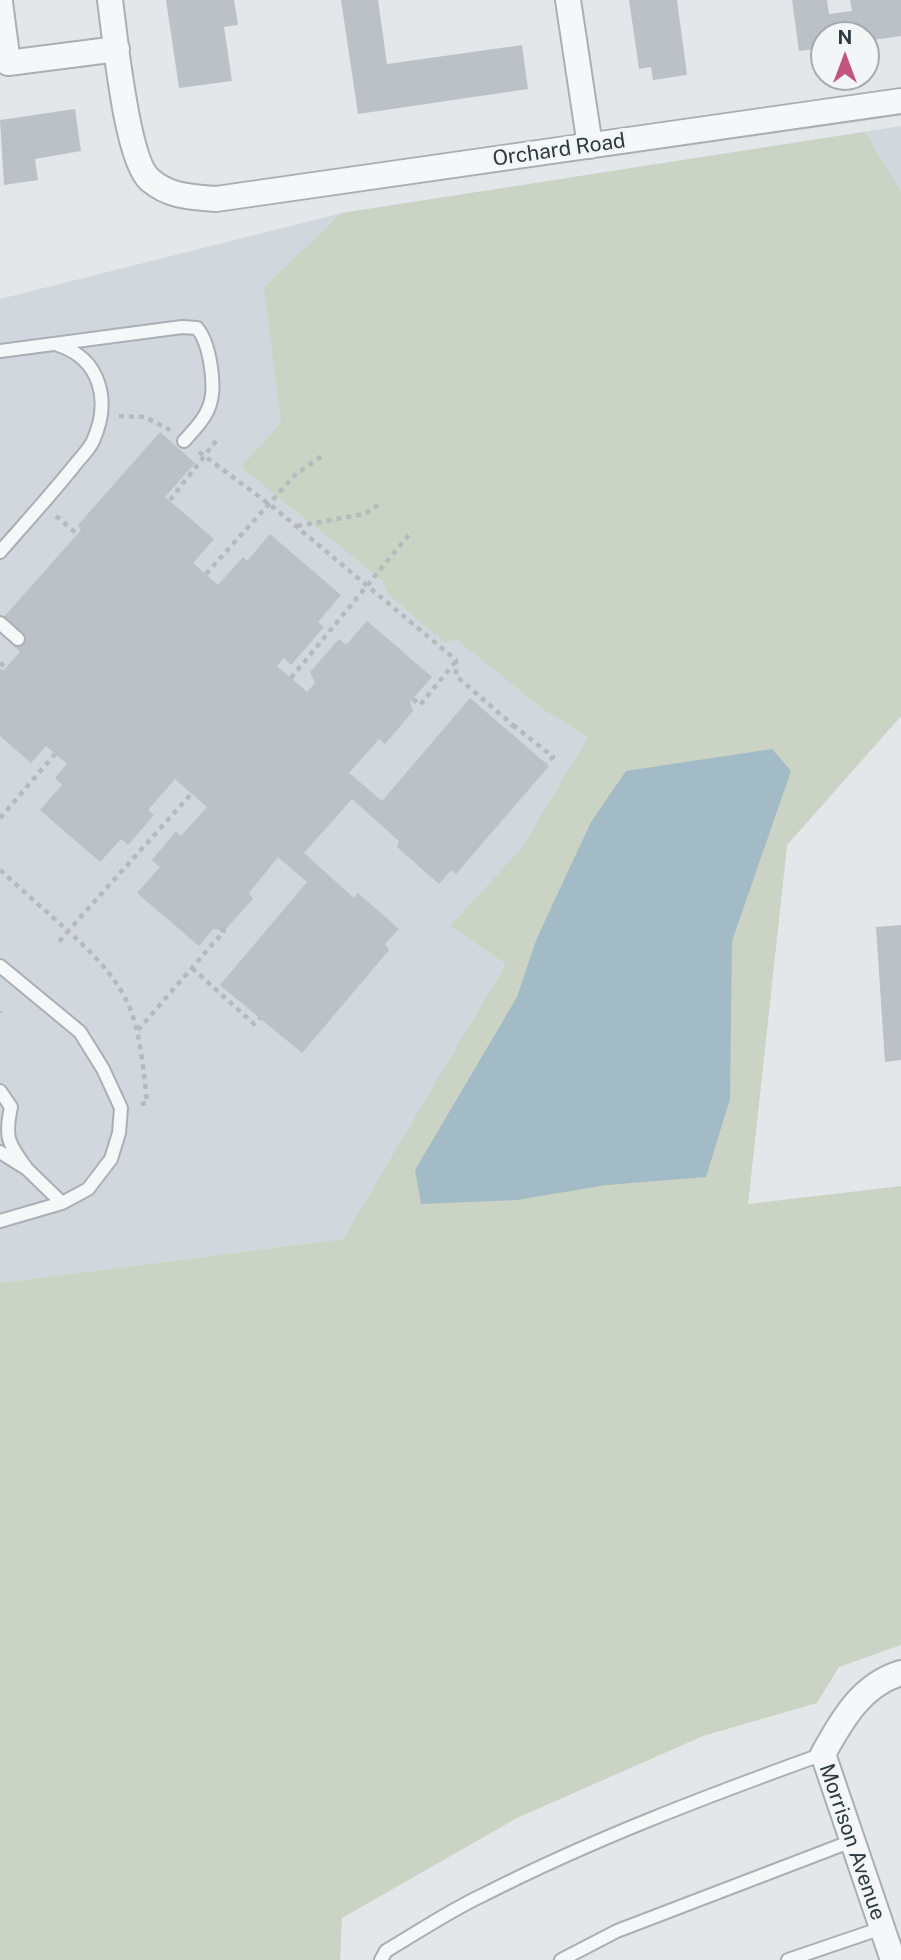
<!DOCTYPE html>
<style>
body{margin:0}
#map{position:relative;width:901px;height:1960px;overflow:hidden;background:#e3e7ea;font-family:"Public Sans",sans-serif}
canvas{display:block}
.north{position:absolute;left:810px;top:21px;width:70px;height:70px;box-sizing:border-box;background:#f3f6f7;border:2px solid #a4aaae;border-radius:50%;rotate:0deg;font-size:19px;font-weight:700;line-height:28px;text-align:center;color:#2d3840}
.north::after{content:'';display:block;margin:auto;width:24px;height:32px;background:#c2557c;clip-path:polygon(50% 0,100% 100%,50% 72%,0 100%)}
</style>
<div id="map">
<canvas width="901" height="1960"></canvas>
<div class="north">N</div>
</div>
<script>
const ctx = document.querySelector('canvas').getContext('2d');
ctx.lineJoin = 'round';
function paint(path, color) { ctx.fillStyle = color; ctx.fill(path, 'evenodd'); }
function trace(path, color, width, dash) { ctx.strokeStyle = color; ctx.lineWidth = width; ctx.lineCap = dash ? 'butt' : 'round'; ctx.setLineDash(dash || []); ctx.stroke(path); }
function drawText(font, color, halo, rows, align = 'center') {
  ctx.font = font + ' "Public Sans",sans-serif'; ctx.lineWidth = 7; ctx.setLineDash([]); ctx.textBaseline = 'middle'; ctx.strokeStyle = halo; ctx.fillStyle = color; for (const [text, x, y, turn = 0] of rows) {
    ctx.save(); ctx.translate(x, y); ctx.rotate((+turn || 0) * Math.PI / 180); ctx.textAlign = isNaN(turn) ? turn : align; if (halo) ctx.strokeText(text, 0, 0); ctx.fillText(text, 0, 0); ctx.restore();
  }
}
const built = new Path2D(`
 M901,126v590l-114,129 -39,360 -405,34 -343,44v-984l342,-86z`);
const green = new Path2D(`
 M865,132l36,60v524l-114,129 -39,359 153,-18v459l-62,22 -22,36 -114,33 -186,82 -175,100 -2,42h-340v-677l343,-44 163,-275 -56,-38 72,-78 66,-111 -45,-28 -87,-70 -11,4 -58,-50 -4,-12 -142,-114 40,-44 -17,-136 78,-74z`);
const water = new Path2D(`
 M772,749l19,22 -59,170 -2,158 -24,78 -99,8 -90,15 -96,4 -6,-34 102,-173 20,-59 54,-116 35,-51z`);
const building = new Path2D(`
 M166,0h68l4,25 -14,2 8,54 -53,7z
 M341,0h37l9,64 135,-19 6,44 -170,25z
 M629,0h48l10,75 -34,5 -2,-13 -12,2z
 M792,0h35l2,14 23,-3 -2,-11h51v36l-35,5v-6h-42v13l-25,3z
 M75,109l6,42 -46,8 3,21 -34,5 -4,-65z
 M160,432l35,31 -30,34 49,42 -21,24 25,22 25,-28 4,4 23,-27 71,61 -23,27 6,5 -33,38 -7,-7 -7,8 30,26 8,-9 -5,-11 29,-33 7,6 21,-24 65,56 -22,25 3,9 -28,33 -6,-5 -30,34 33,28 88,-103 79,68 -93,108 -5,-4 -12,14 -42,-37 2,-6 -47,-42 -48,54 50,45 4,-5 41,36 -14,15 4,6 -87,103 -82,-68 87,-103 -29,-25 -29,36 4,6 -29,32 -11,-2 -14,17 -62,-53 23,-26 -8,-7 24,-29 5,5 26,-29 -32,-28 -27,31 6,5 -26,30 -7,-6 -21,23 -60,-52 22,-25 -7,-7 12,-14 -21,-18 -15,17 -31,-27v-68l3,3 17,-19 -7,-7 8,-11 -18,-16 78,-88 -3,-5z
 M901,925v135l-16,2 -9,-135z`);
const path = new Path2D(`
 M119,416l26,1 25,13
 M199,452l74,55 183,153v16l57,49 -4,6
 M170,500l46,-59
 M56,516l21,18
 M297,526l68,-12 16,-11
 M206,574l89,-99 27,-19
 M0,663l5,4
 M291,678l121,-147
 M413,699l7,6 36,-44
 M513,725l40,32 -7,6
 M0,818l55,-64
 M0,870l68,61 -10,12
 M192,968l62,56 6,-6
 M0,1012l1,-1
 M138,1030l86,-99 -6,-3
 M141,1104l6,-1c-9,-88 -12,-111 -79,-172l124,-138`);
const lane = new Path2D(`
 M0,351l182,-24 15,1c13,15 19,58 13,76 -4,14 -16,26 -26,37
 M0,552c25,-29 50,-56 74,-86 6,-8 15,-16 19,-25 18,-40 8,-82 -35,-96
 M0,623l18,16
 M0,966l80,66 23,37 18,39 -2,25 -8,26 -23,30 -26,14 -62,18
 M0,1091l11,16c-7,32 -2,37 16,62
 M0,1152l27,17 35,34
 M381,1960l5,-9c32,-19 63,-40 97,-56 110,-56 224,-99 340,-141
 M561,1960l56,-29 235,-90
 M788,1960l94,-32`);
const street = new Path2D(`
 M110,0c5,35 16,160 40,180 20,17 41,17 66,19l685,-98
 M568,0l22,146
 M0,2l8,61 109,-14
 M893,1960l-70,-206c19,-34 38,-69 78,-81`);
const streetNames = [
 ["Orchard Road",559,150,-8],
 ["Morrison Avenue",852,1842,71]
];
paint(built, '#d1d7dc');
paint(green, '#cbd3c5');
paint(water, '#a2bbc6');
paint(building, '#bbc1c6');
trace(lane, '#a9afb4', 16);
trace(street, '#a9afb4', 28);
trace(path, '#b6babd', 4.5, [5, 5]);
trace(lane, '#f6f7f8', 12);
trace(street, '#f6f7f8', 24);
drawText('21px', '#2d3840', '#f3f6f7', streetNames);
</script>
